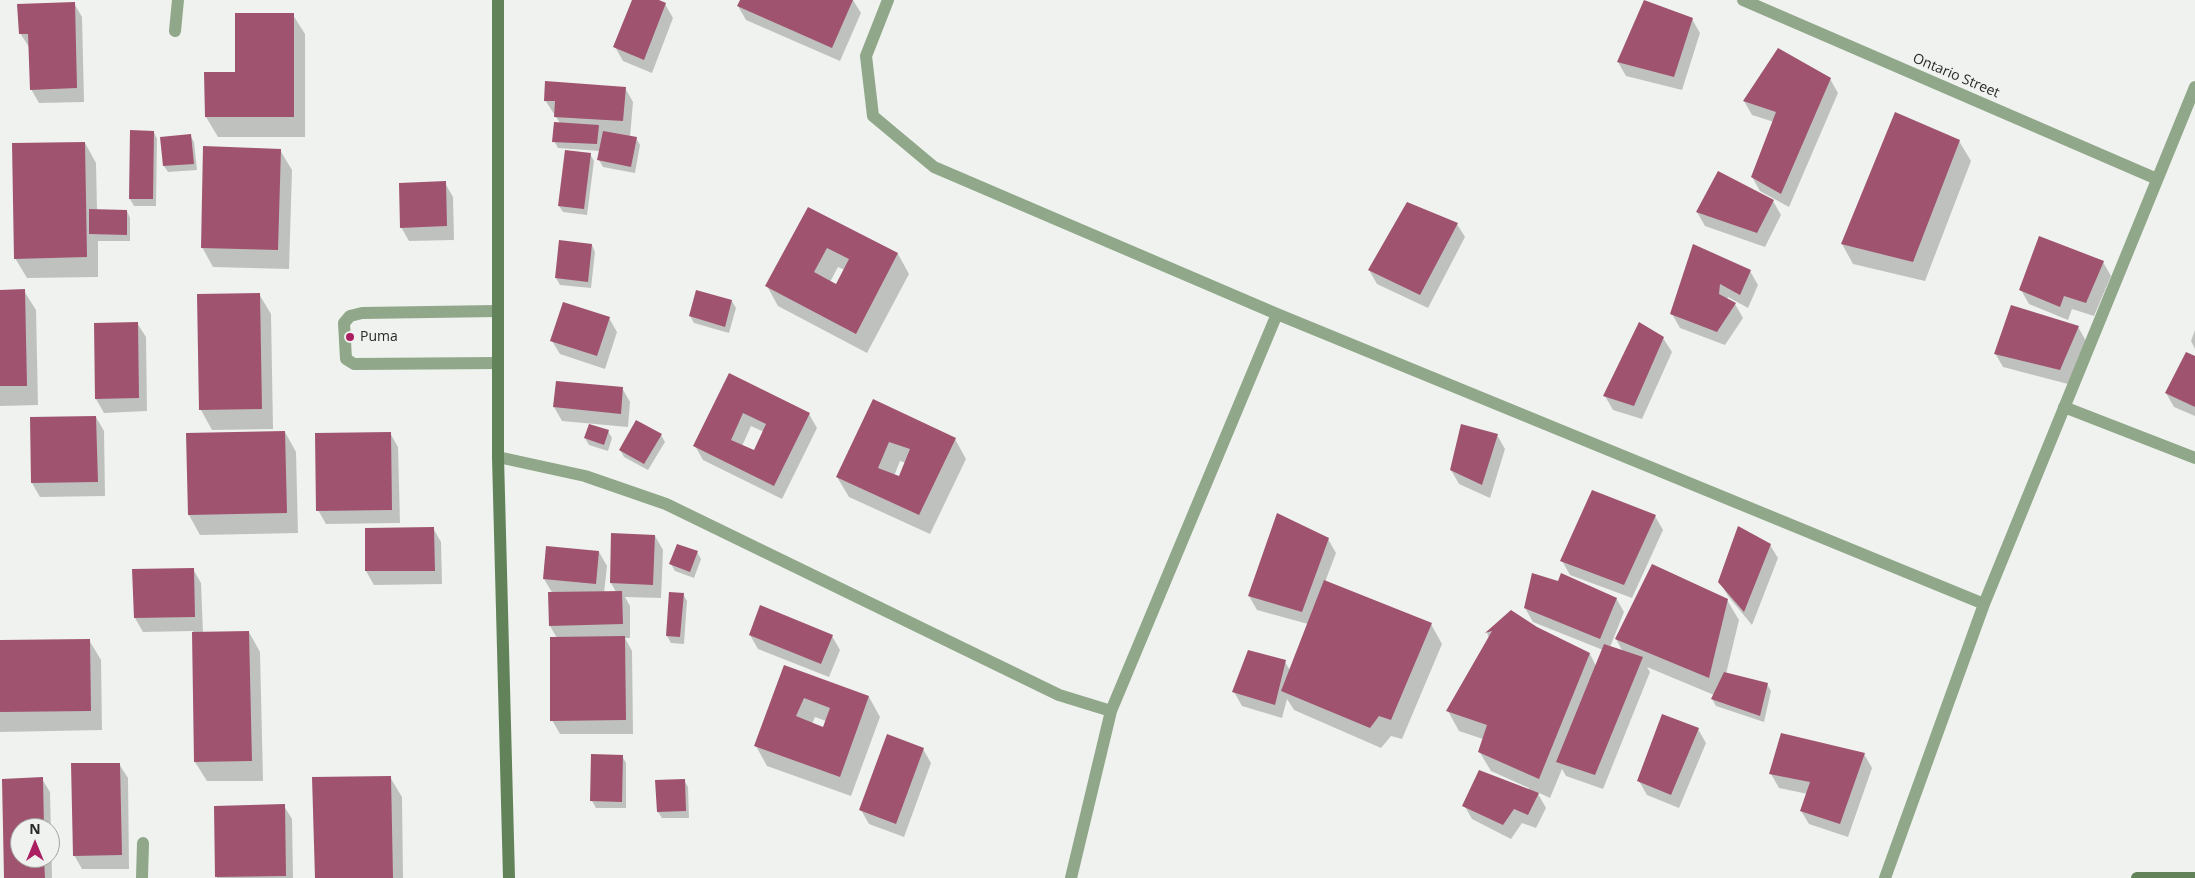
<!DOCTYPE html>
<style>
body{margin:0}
#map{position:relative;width:2195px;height:878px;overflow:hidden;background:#eff2ee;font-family:"Open Sans",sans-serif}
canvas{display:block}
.north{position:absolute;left:10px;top:818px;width:50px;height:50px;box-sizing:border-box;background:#eff2ee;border:1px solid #9fa29f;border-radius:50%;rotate:0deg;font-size:14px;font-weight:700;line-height:20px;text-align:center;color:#282928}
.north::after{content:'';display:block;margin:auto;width:18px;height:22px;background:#aa1f61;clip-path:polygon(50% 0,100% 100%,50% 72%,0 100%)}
</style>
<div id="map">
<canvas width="2195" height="878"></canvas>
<div class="north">N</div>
</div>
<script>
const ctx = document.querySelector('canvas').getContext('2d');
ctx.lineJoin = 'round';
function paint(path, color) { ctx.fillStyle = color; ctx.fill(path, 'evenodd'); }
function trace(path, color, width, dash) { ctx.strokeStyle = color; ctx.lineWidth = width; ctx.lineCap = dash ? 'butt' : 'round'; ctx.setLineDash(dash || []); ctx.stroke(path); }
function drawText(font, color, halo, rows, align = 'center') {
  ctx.font = font + ' "Open Sans",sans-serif'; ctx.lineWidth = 5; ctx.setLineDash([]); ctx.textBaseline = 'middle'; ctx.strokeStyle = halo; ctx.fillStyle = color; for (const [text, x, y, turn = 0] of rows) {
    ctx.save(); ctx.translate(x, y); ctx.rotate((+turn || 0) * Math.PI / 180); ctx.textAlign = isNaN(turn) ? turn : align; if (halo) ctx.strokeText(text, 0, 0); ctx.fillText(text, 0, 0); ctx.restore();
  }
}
const shadow = new Path2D(`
 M633,0h22l10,4 8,14 -21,55 -29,-12 -8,-14z
 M741,0h112l8,13 -21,48 -94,-41 -8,-14z
 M74,3l8,14 2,85 -45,1 -8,-14 -2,-42 -9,-14z
 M293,15l12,19v103h-87l-12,-20 30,-43z
 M1692,19l8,14 -18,57 -56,-14 -8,-14z
 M1830,79l8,14 -49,114 -29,-16 -8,-14 22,-55 -22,-7 -8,-14z
 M625,88l8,14 -3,35 6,1 4,7 -5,28 -32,-6 -4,-7 1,-9 -42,-3 -4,-7 6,-18 -15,-23z
 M1896,113l63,28 12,20 -46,120 -72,-17 -11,-20z
 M131,131l23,1 3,7 -1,67h-22l-4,-7z
 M190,135l4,7 3,28 -29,2 -4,-6z
 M85,143l11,20 1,47 30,1 3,7v23h-32v36l-71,1 -12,-20z
 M280,150l12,20 -3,99 -76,-2 -11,-20z
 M590,154l4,7 -7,54 -24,-3 -4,-6z
 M445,183l8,14 1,43 -45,1 -8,-14z
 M1773,201l8,14 -16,32 -60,-21 -8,-14z
 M808,208l90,46 11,20 -42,79 -89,-47 -11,-20zM838,267l7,3 -8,15 -7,-3z
 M1457,224l8,13 -37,71 -51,-24 -8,-14z
 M592,245l3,7 -4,36 -31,-3 -4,-7z
 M1694,245l56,26 8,14 -10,23 -20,-11 -1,3 8,4 8,14 -18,27 -45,-17 -8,-14z
 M2103,262l8,14 -17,40 -22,-7 -4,11 -39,-16 -8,-14z
 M0,291h24l12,19 2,95 -38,1z
 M259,294l12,20 2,115 -61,1 -11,-20z
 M732,301l4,7 -7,25 -35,-10 -4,-7z
 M609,318l8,14 -12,37 -45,-15 -8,-13z
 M137,323l9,14 1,74 -43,2 -8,-14z
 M1639,324l24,14 9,14 -30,67 -29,-9 -8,-14z
 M2078,327l8,14 -18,43 -65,-17 -8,-14z
 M2195,330v19l-4,-8z
 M2195,358v58l-21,-9 -8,-14z
 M730,375l79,39 8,14 -35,71 -79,-39 -8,-14zM751,426l13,6 -9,19 -13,-5z
 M557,382l65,6 8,14 -2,25 -66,-6 -8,-14z
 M873,401l82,38 11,20 -36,75 -81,-37 -12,-20zM900,461l6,2 -6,15 -6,-2z
 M96,417l8,14 1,65 -65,1 -8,-14z
 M608,431l4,7 -4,13 -19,-6 -4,-7z
 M285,432l11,20 2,81 -98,2 -11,-20 -2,-81z
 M390,433l8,14 2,76 -74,1 -8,-14z
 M661,435l4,7 -17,28 -24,-13 -4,-7z
 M1497,435l8,14 -15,49 -31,-14 -8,-14z
 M1655,516l8,14 -31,68 -62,-23 -8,-14z
 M433,528l8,14 1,42 -68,1 -8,-14z
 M612,535l43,1 8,14 -2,48 -36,-1 5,9v32h-5l7,13 1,83h-73l-8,-14 5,-82 -7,-12 -1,-32h4l-9,-15 55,-27 8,14 -3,27 12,-1 -5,-9z
 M1328,539l8,14 -11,29 106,42 11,20 -40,95 -11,-3 -10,12 -87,-38 -7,-11 -5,19 -40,-12 -8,-14 51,-30 5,8 18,-46 -51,-14 -8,-14z
 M1770,545l8,13 -26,67 -24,-29 -8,-14z
 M697,552l4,7 -7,19 -19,-7 -4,-7z
 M193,569l8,14 2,50 46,-1 11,20 3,129h-56l-12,-19 -2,-131 -50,1 -8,-14z
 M683,594l4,7 -3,43 -13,-1 -4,-7z
 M1616,598l8,14 -14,35 13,5 -7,-13 111,-39 12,20 -13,54 41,10 4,7 -7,31 -48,-16 -4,-7 2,-4 -67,-28 3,5 -47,117 -37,-13 -4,-7 -12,29 -13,-6 9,16 -10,20 -14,-5 -11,16 -39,-20 -8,-14 64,-15 1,-2 -38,-17 -12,-20 4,-12 -24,-8 -11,-20 41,-73 -2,-5 24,-21 25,16 54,26 6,12 7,-16 -70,-28 -8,-14z
 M750,635l82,1 8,14 -11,27 -71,-28z
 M89,640l12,20 1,70 -102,2v-90z
 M785,667l84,30 11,20 -29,79 -84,-30 -11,-20zM815,717l11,4 -2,7 -12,-4z
 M1698,729l8,14 -27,65 -32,-13 -8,-14z
 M923,749l8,14 -27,74 -35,-13 -8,-14z
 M1864,754l8,14 -24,69 -39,-13 -8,-13 7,-17 -29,-6 -8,-14z
 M622,756l4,7v45h-30l-4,-7z
 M119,764l9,14 1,91h-47l-8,-14z
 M390,777l12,20 1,81h-87z
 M42,779l8,13 2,86h-47l-1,-98zM20,828h30v30h-30z
 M684,780l4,7 1,31h-27l-4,-6z
 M284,806l8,13 1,59h-76l-2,-71z`);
const building = new Path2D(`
 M632,0h27l7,3 -22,57 -31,-13z
 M740,0h113l-21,48 -95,-42z
 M1644,0l49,18 -19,59 -57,-15z
 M75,2l2,86 -47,2 -2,-56h-9l-2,-30z
 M235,13h59v104h-89l-1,-45h31z
 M1778,48l53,30 -50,116 -30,-17 25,-65 -33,-11z
 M545,81l81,6 -3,34 -69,-4 1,-16h-11z
 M1895,112l65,28 -47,122 -72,-18z
 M554,122l45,3 -2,19 -45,-2z
 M130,130l24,1 -1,68h-24z
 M603,131l34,6 -6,30 -34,-7z
 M191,134l3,30 -31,2 -3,-29z
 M85,142l2,115 -73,2 -2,-116z
 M203,146l78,3 -3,101 -77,-2z
 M565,150l26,3 -7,56 -26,-3z
 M1718,171l56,29 -17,33 -61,-21z
 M446,181l1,45 -47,2 -1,-45z
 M1407,202l51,21 -38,72 -52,-25z
 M808,207l90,46 -42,81 -91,-48zM827,248l22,11 -13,25 -22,-12z
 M89,209l38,1v25l-38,-1z
 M2039,236l65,25 -18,42 -22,-7 -4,11 -41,-17z
 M559,240l33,4 -4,38 -33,-4z
 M1693,244l58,26 -11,25 -20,-11 -1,10 17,9 -19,29 -47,-18z
 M25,289l2,97h-27v-96z
 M696,290l36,10 -7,27 -36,-11z
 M260,293l2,116 -63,1 -2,-116z
 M563,302l47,15 -13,39 -47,-15z
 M2011,305l68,21 -19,44 -66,-16z
 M138,322l1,76 -44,1 -1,-76z
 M1639,322l25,15 -30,69 -31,-10z
 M2186,352l9,4v51l-30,-14z
 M729,373l81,40 -36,73 -81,-40zM743,413l23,11 -12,26 -23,-10z
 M556,381l67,6 -2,27 -68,-7z
 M873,399l83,39 -37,77 -83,-38zM889,442l21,7 -11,27 -21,-8z
 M96,416l2,66 -67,1 -1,-66z
 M636,420l26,14 -18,30 -25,-14z
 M589,424l20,6 -5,15 -20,-7z
 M1461,424l37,10 -16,51 -32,-15z
 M285,431l2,82 -99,2 -2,-82z
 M391,432l1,78 -76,1 -1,-78z
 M1592,490l64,25 -32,70 -64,-24z
 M1277,513l52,25 -27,74 -54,-16z
 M1738,526l33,18 -27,68 -26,-30z
 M434,527l1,44h-70v-43z
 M611,533l44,2 -2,50 -43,-2z
 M677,544l21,7 -8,21 -21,-8z
 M546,546l53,5 -3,33 -53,-5z
 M1652,564l76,35 -19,79 -94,-39z
 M194,568l1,49 -61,1 -2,-49z
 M1532,573l26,8 3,-8 56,25 -17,41 -76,-31z
 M1324,580l108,43 -41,97 -12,-4 -9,12 -89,-37z
 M622,591l1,33 -74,2 -1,-34z
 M669,592l15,1 -4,44 -14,-1z
 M760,605l73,30 -12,29 -72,-29z
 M1511,610l26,17 53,26 -51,126 -61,-27 9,-27 -41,-14 46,-80 -7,2z
 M249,631l3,130 -58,1 -2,-130z
 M625,636l1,84 -76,1v-84z
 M90,639l1,72 -91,1v-72z
 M1604,644l39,13 -48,118 -39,-13z
 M1248,650l38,10 -11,45 -43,-13z
 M784,665l85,31 -29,81 -86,-31zM804,698l26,10 -7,19 -27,-11z
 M1724,672l44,11 -8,33 -49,-17z
 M1662,714l37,14 -28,67 -34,-14z
 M1781,733l84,20 -25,71 -40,-13 10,-29 -41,-8z
 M887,734l37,14 -28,76 -37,-14z
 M591,754l32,1 -1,47 -32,-1z
 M71,763h49l2,92 -49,1z
 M1479,770l60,23 -11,22 -14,-6 -11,16 -41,-19z
 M391,776l2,102h-78l-3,-101z
 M43,777l1,51h-24v30h24l1,20h-41l-2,-99z
 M685,779l1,32 -29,1 -2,-32z
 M285,804l1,72 -71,1 -1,-71z`);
const lane = new Path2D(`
 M497,311l-135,2 -12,3 -6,7 2,36 8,5 144,-1`);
const street = new Path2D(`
 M888,0l-22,56 7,60 61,51 343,147 707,290
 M1743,0l414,179
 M175,31l3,-31
 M2064,407l131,51
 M498,457l87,19 81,28 393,191 52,16 166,-397
 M142,878l1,-35
 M1071,878l40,-167
 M1885,878l99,-274 211,-517`);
const secondary = new Path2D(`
 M498,0v457l11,421
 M2137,878h58`);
const markers = [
 [350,337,5,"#aa1f61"]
];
const streetNames = [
 ["Ontario Street",1956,76,23]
];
const poiNames = [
 ["Puma",360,337]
];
paint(shadow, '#0003');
paint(building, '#9f536f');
trace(lane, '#90a78a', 12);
trace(street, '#90a78a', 12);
trace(secondary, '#628259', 12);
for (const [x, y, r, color] of markers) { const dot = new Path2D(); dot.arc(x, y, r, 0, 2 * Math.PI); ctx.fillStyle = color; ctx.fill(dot); trace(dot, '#eff2ee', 2); }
drawText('14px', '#282928', '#eff2ee', streetNames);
drawText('14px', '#282928', '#eff2ee', poiNames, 'left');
</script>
